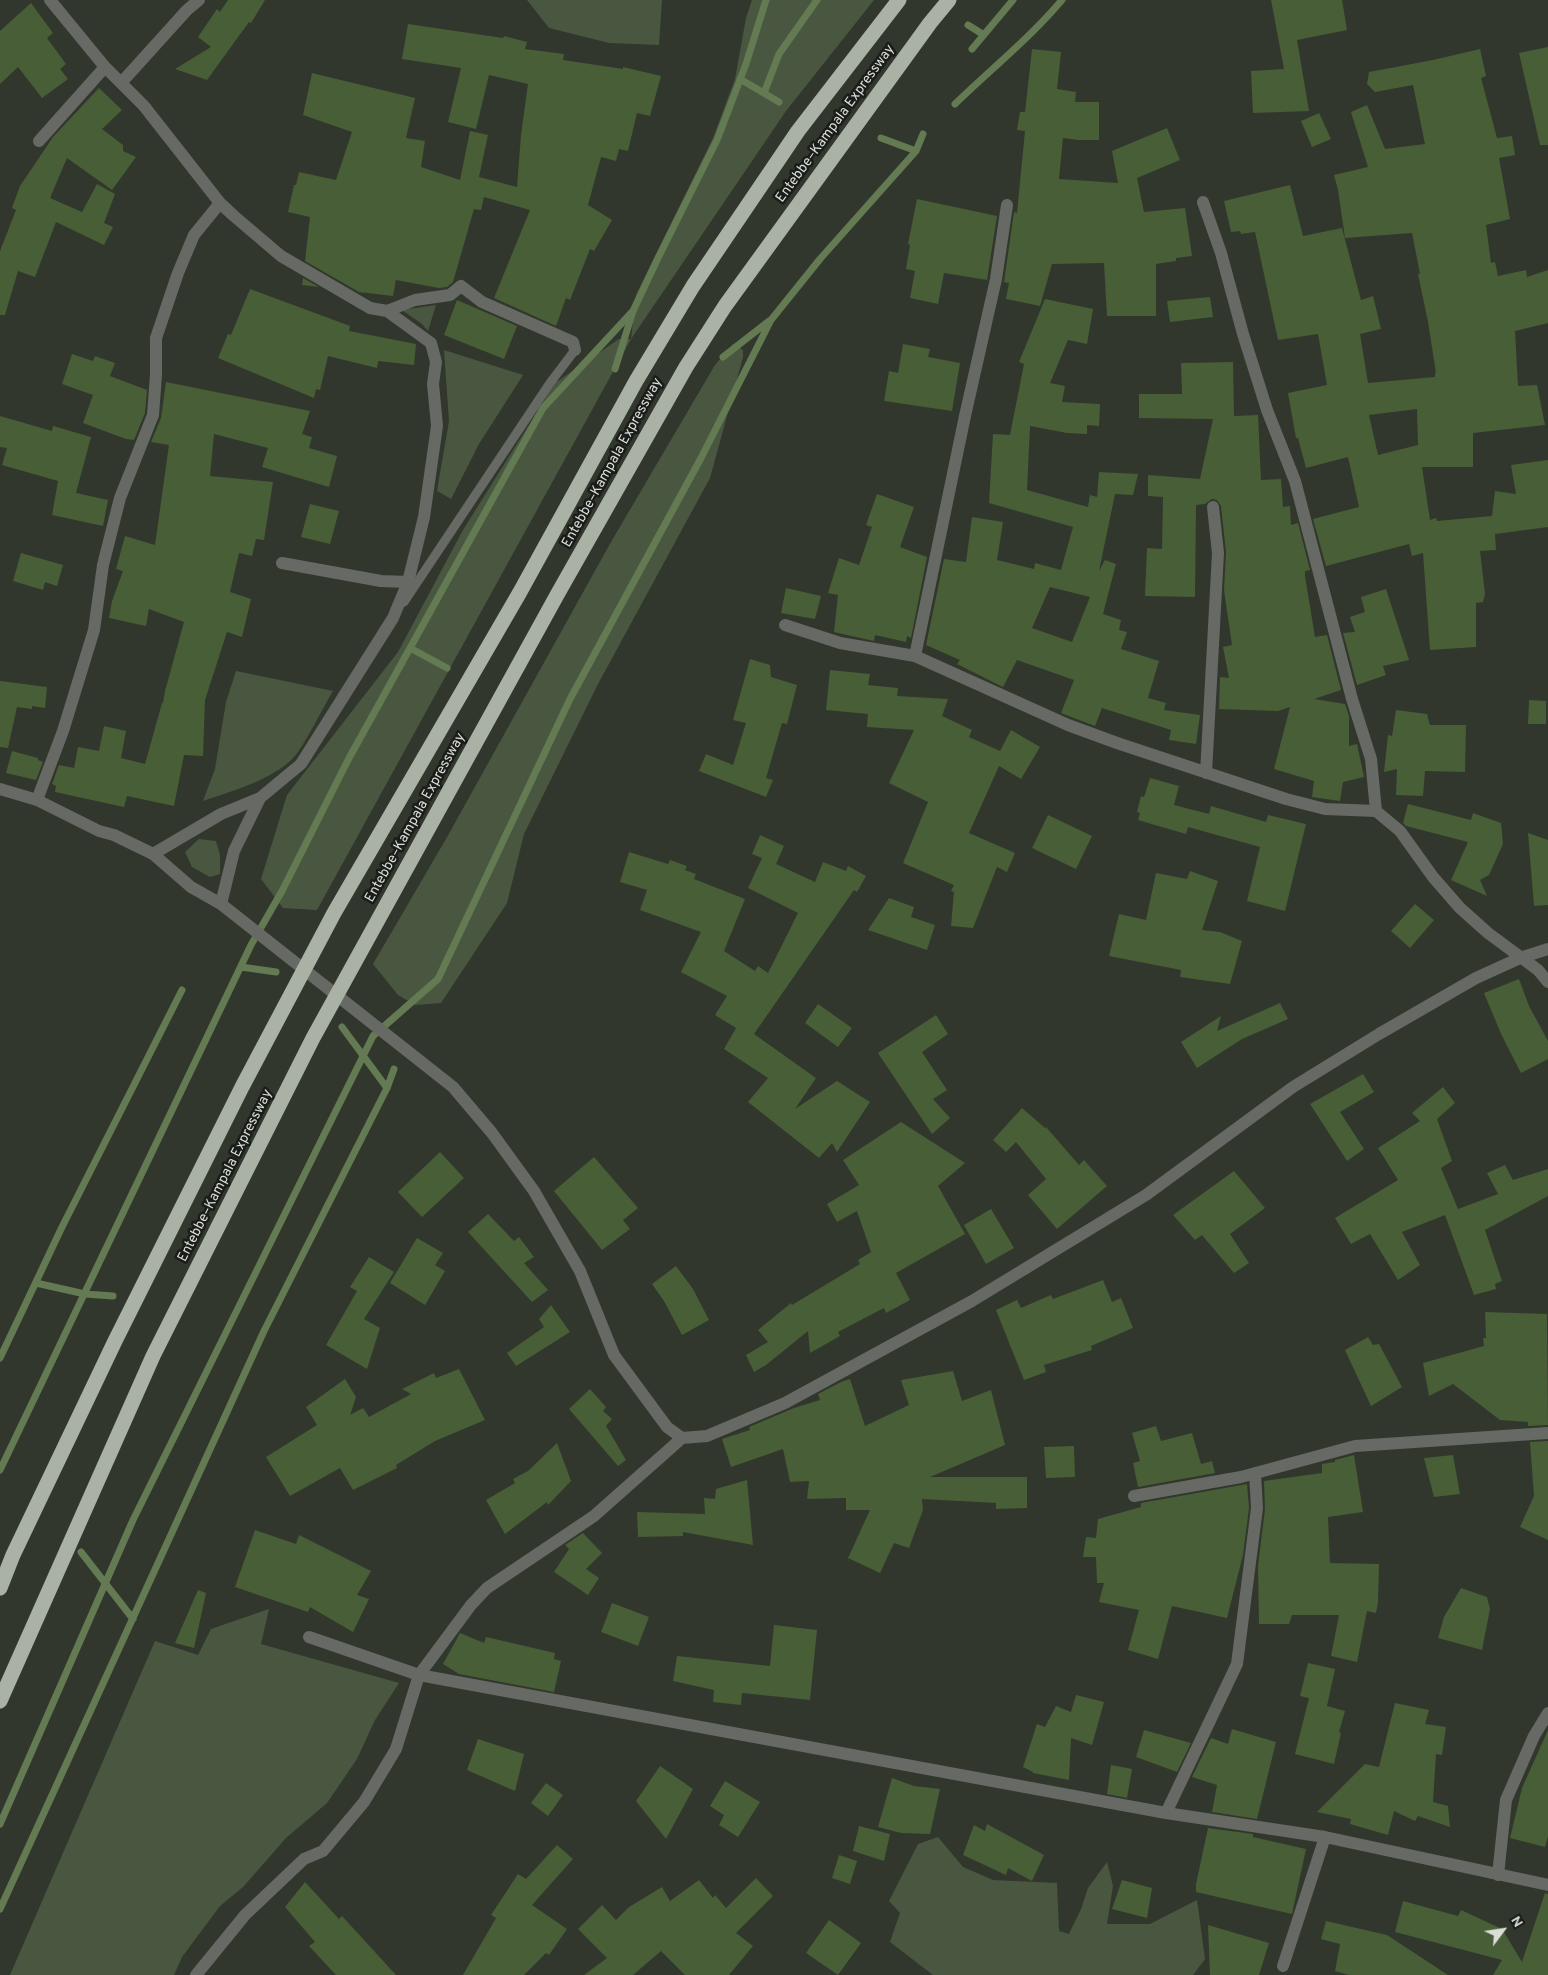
<!DOCTYPE html>
<meta charset="utf-8">
<style>
body{margin:0}
#map{position:relative;width:1548px;height:1975px;overflow:hidden;background:#31372d;font-family:Overpass,sans-serif}
canvas{display:block}
.north{position:absolute;left:1478px;top:1905px;width:50px;height:50px;-webkit-text-stroke:4px #1a1d19;paint-order:stroke;rotate:59deg;font-size:14px;font-weight:700;line-height:20px;text-align:center;color:#daded8}
.north::after{content:'';display:block;margin:auto;width:18px;height:22px;background:#daded8;clip-path:polygon(50% 0,100% 100%,50% 72%,0 100%)}
</style>
<div id="map">
<canvas width="1548" height="1975"></canvas>
<div class="north">N</div>
</div>
<script>
const ctx = document.querySelector('canvas').getContext('2d');
ctx.lineJoin = 'round';
function paint(path, color) { ctx.fillStyle = color; ctx.fill(path, 'evenodd'); }
function trace(path, color, width, dash) { ctx.strokeStyle = color; ctx.lineWidth = width; ctx.lineCap = dash ? 'butt' : 'round'; ctx.setLineDash(dash || []); ctx.stroke(path); }
function drawText(font, color, halo, rows, align = 'center') {
  ctx.font = font + ' Overpass,sans-serif'; ctx.lineWidth = 5; ctx.setLineDash([]); ctx.textBaseline = 'middle'; ctx.strokeStyle = halo; ctx.fillStyle = color; for (const [text, x, y, turn = 0] of rows) {
    ctx.save(); ctx.translate(x, y); ctx.rotate((+turn || 0) * Math.PI / 180); ctx.textAlign = isNaN(turn) ? turn : align; if (halo) ctx.strokeText(text, 0, 0); ctx.fillText(text, 0, 0); ctx.restore();
  }
}
const green = new Path2D(`
 M527,0h135l-3,45 -50,-2 -60,-15z
 M752,0h122l-88,111 -155,228 -314,571 -34,-2 -22,-29 26,-84 111,-143 65,-122 92,-147 64,-44h12l5,-44 77,-157 22,-59 11,-61z
 M436,305l-8,26 -6,-7 -20,-14z
 M733,344l10,6v7l-33,121 -112,206 -74,150 -17,69 -66,100 -26,2 -17,-10 -25,-31 73,-125 165,-297 104,-177z
 M444,350l79,25 -44,69 -28,55 -14,-8 12,-70z
 M236,671l97,20c-12,20 -22,42 -35,61 -18,26 -66,39 -95,49l12,-32 11,-67z
 M199,839l17,2 4,14v19l-10,3 -18,-10 -7,-15z
 M269,1609l-8,35 138,39 -24,37 -18,39 -30,44 -41,35 -43,49 -23,19 -38,51 -8,18h-164l145,-334 43,14 13,-26z
 M938,1837l25,30 30,13 64,3 2,48 10,3 12,-25 7,-21 19,-26 6,24 -6,38h43l47,-24 8,59 -12,16h-260l-43,-33 10,-29 -11,-12 29,-57z`);
const stream = new Path2D(`
 M968,25l16,10
 M972,49l41,-49
 M740,79l39,23
 M764,93l15,-39 38,-54
 M955,104c36,-35 75,-66 107,-104
 M881,138l35,13
 M723,357l46,-36
 M615,369l18,-58 25,-53 59,-118 29,-76 20,-64
 M410,648l37,20
 M241,967l35,5
 M342,1027l45,61
 M36,1283l49,11 28,2
 M0,1358l62,-131 120,-237
 M0,1470l251,-525 31,-54 66,-131 195,-352 90,-97
 M81,1552l52,67
 M0,1824l133,-304 240,-484 65,-57 132,-280 131,-241 70,-138 49,-61 96,-108 7,-17
 M0,1909l264,-578 123,-243 7,-19`);
const building = new Path2D(`
 M228,0h37l-14,23 -2,-1 -42,58 -32,-11 36,-22 -13,-10 19,-28 3,3z
 M1271,0h71l5,30 -50,10 12,71 -56,2 -2,-42 33,-2z
 M31,3l22,30 -6,5 19,26 -6,5 8,10 -26,19 -24,-31 -18,17v-53z
 M408,24l95,14 1,-2 23,6 -2,7 39,5 -1,6 60,9v-2l38,9 -11,40 -13,-3 -9,38 -9,-2 -3,12 -15,-4 -13,48 24,15 -18,31 -4,-2 -20,51 -4,-2 -10,28 -62,-28 36,-88 -46,-13 -3,13 -7,-1 -21,73 -6,5 -8,1 -43,-8 -3,16 -34,-4 -54,-31 5,-44 -22,-5 6,-27h2l3,-13 37,8 16,-48 -49,-17 9,-42 103,25 -9,40 19,3 -4,26 39,13 10,-49 18,4 -9,42 38,10 4,-52 7,-51 -39,-9 -13,54 -28,-7 13,-54 -59,-9z
 M1548,47v98h-8l-21,-92z
 M1032,49l29,3 -4,37 19,3 -1,10h24v38h-21l-15,-2 -4,41 59,4 -6,-32 55,-23 13,32 -43,18 7,34 41,-4 7,48 -16,2v3l-20,3v52h-49l-3,-53 -52,1 -12,42 -34,-7 3,-16 -5,-1 10,-70 3,1 8,-82 -8,-1 3,-18h5z
 M1480,49l6,27 -5,2 16,60 15,-2 3,19 -16,3 11,61 -24,6 5,38 4,-1 3,14 28,-6 1,7 21,-7v53l-33,8 3,55 19,-1 8,40 -72,8v34h-51l8,53 6,-2 1,3 55,-5 3,-25 21,3 -5,-29 37,-5v67l-53,7 1,16 -16,1 5,43 -2,8 -7,1v44l-46,3 -7,-97 -11,3 -3,-12 -83,22 -13,-47 46,-12 -11,-50 -42,11 -8,-30h-2l-8,-45 39,-8 -9,-51 -40,6 -23,-108 -14,2 -1,-3 -9,1 -7,-31 66,-16 13,51 39,-8 19,72 12,-4 8,33 -21,5 8,49 67,-6v-4h1l-8,-51 -10,-48h2l-8,-41 -67,5 -7,-48 -4,-15 34,-8 -17,-55 16,-7 18,44 40,-5 -12,-59 -38,7 -8,-8 2,-12 64,-12zM1417,409l1,36 -40,10 -9,-40z
 M99,88l23,22 -20,19 21,16v6l13,6 -24,33 -45,-32 -17,40 32,14 15,-28 18,10 -11,29 9,4 -9,18 -48,-23 -21,55 -17,-6 -13,44h-5v-64l16,-41 -4,-2 8,-22 33,-49z
 M1319,113l12,26 -19,8 -11,-26z
 M917,199l80,17 -10,64 -43,-7 -6,31 -28,-6 5,-27 -9,-2 4,-24 -2,-1z
 M303,278l16,9 -17,-2z
 M250,289l100,37 -1,5 67,13 -2,21 -36,-4 -1,7 -49,-12 -8,34 -4,-1 -2,9 -96,-40 10,-24 3,1z
 M1210,297l3,20 -43,5 -3,-21z
 M1045,299l48,10 -6,35 -19,-4 -18,43 15,3 -3,16 38,2 -1,22 -12,-1v9l-20,-1 -37,-7 -3,64 61,17 2,-12 7,2 2,-25 39,2 -5,21 -18,-1 -16,77 6,-11 11,4 -13,50 18,6 -2,10 8,2 -6,17 38,12 -11,37 18,5 -2,7 36,5 -4,29 -27,-4 2,-10 -69,-22 -7,18 -34,-13 13,-33 -57,-20 -14,27 -46,-23 3,-4 -34,-15 18,-86 22,3 6,-45 31,5 -6,38 37,9 1,-6 26,7 12,-43 -84,-24 4,-69 17,1 14,-71 -5,-2zM1050,587l40,10 -18,45 -40,-14z
 M457,300l60,26 -13,33 -60,-24z
 M903,344l27,5 -2,8 32,6 -8,48 -68,-10 5,-30 9,2z
 M72,354l21,7 2,-5 20,7 -5,13 37,14 -2,23 -11,27 -8,-1 -43,-16 10,-28 -31,-11z
 M1233,362l1,54 24,-1 3,65 20,-1 2,28 7,-1 1,19 7,-2 12,47 -5,1v5l10,61 12,-2 14,55 -27,9 31,5 4,12v30l8,-2 7,33 -21,5 -3,19 -28,-4 2,-16 -40,-12 16,-62 -12,4 -59,-2 1,-32 9,1 -6,-31 9,-2 -8,-55 2,-38 -5,-46 -4,-6 -5,-1 -7,5 -9,1 -1,92 -50,-1 2,-48 15,1 1,-52 -15,-1v-21l52,4 13,-60 -74,-1v-24h43l-1,-31z
 M166,382l144,29 -8,23 10,3 -3,11 28,8 -8,31 -67,-20 6,-19 -54,-14 -4,42 63,6 -9,58 -8,-1 -4,17 -13,-3 -9,39 21,7 -9,38 -15,-5 -22,68 -2,56 -19,-1 -10,51 -47,-10 -3,11 -69,-15 1,-6 -4,-2 7,-19 15,3 4,-21 21,4 5,-25 22,5 -5,27 24,6 17,-61h1l2,-12 19,-69 -35,-13 -3,17 -37,-8 3,-17 11,-30 -7,-2 9,-33 30,9 14,-100 -18,-3 10,-24z
 M0,416l52,15 1,-5 38,11 -15,56 32,7 -5,26 -51,-11 6,-34 -56,-16 5,-17 -7,-1z
 M877,494l37,13 -14,40 27,10 -16,81 -4,-2 -1,6 -31,-7 -1,6 -40,-9 4,-37 -10,-2 11,-35 20,7 13,-38 -6,-2z
 M310,504l29,7 -9,33 -29,-7z
 M21,553l42,12 -6,21 -12,-4 -2,8 -30,-9z
 M786,588l35,8 -6,23 -34,-6z
 M1386,589l23,71 -26,6 3,9 -29,10 -14,-52 12,-1 -5,-15 15,-5 -4,-15z
 M750,659l20,6 1,12 26,8 -10,39 -5,-1 -16,55 7,2 -7,17 -67,-26 7,-17 27,11 13,-42 -13,-3z
 M830,670l40,4 -2,11 30,3 -1,8 51,3 -6,17 30,14 -3,7 31,14 11,-21 29,17 -19,32 -22,-13 -30,67 46,20 -8,19 -10,-5 -24,61 -22,-2 3,-34 -3,-1 3,-6 -51,-22 25,-61 -39,-19 25,-53 -47,-3 1,-13 -42,-4z
 M0,681l47,6 -2,21 -13,-2v3l-15,-2 -9,41 -8,-1z
 M1529,700l17,1v23h-18z
 M1396,710l31,4 3,11h36l-1,47 -40,-1 -2,25 -27,-1 1,-26 -13,3 4,-37 4,1z
 M12,751l26,7v2l5,2 -7,18 -30,-7z
 M1150,778l29,8 -5,19 35,9 2,-8 55,16 2,-7 38,9 -21,87 -38,-10 13,-54 -72,-20 -2,7 -48,-14 2,-7 -3,-1 4,-16 3,1z
 M1408,804l63,16 2,-7 28,10 2,21 -14,31 -9,5 7,16 -36,-16 17,-38 -62,-16 -3,-3z
 M1048,815l44,21 -16,33 -44,-21z
 M1528,833l20,7v65l-14,1z
 M760,835l24,11 -8,18 39,18 8,-20 23,9 2,-5 18,10 -9,16 -3,-2 -100,144 62,44 -21,31 42,-28 33,21 -33,50 -5,-9 -13,15 -71,-56 20,-24 -44,-29 12,-21 -21,-13 12,-19 -46,-24 20,-40 -61,-22 7,-20 -27,-8 9,-30 39,12 2,-4 17,6 -2,4 11,4 -2,5 51,20 -21,52 31,20 3,-5 10,7 30,-60 -50,-25 14,-30 -10,-4z
 M1190,871l28,10 -16,49 18,2 22,9 -12,43 -50,-7 1,-7 -72,-14 10,-42 27,6 10,-47 31,6z
 M889,898l25,9 -3,10 24,8 -8,25 -59,-20z
 M1415,904l19,16 -24,28 -19,-17z
 M1519,979l10,27 19,35v18l-27,14 -19,-37 -18,-43z
 M1280,1003l8,16 -46,20 -45,29 -16,-26 40,-26 -4,15z
 M818,1004l34,24 -14,19 -33,-24z
 M936,1015l12,19 -26,18 25,38 -14,9 17,19 -18,16 -54,-81z
 M1363,1074l11,18 -34,20 24,37 -17,12 -37,-57z
 M1443,1087l12,16 -18,16 15,42 -11,7 17,41 40,-15 -11,-21 18,-8 8,15 35,-11v27l-63,34 17,51 -7,3 1,5 -22,6 -29,-80 -43,17 18,33 -22,15 -28,-46 -19,10 -16,-26 63,-38 -20,-32 42,-27 -8,-8z
 M1022,1108l23,20 1,-1 33,38 5,-5 23,26 -50,43 -29,-34 18,-16 -30,-37 -10,10 -13,-12z
 M901,1122l64,41 -27,23 27,48 -69,39 14,27 -24,13 -2,-5 -46,24 2,4 -30,17 -2,-22 -42,34 -12,7 -8,-17 22,-13 -10,-12 33,-27 1,2 68,-41 -2,-4 13,-8 -14,-41 -20,11 -10,-18 32,-19 -16,-25z
 M440,1152l24,26 -42,39 -24,-25z
 M594,1157l44,51 -15,12 7,9 -28,21 -48,-59z
 M1234,1171l31,37 -35,26 19,29 -15,10 -32,-38 -7,5 -22,-25z
 M991,1209l23,39 -28,16 -22,-39z
 M488,1214l26,27 5,-4 15,20 -10,6 24,27 -16,12 -64,-70z
 M417,1238l26,15 -8,12 10,6 -20,34 -35,-22z
 M369,1257l25,15 -30,47 16,9 -13,41 -41,-24 31,-54 -7,-4z
 M676,1266l17,23 16,31 -27,15 -18,-34 -12,-17z
 M1103,1280l9,22 9,-4 12,30 -42,18 1,4 -48,15 2,7 -22,8 -28,-70 21,-10 4,8 30,-13 2,4z
 M551,1305l19,27 -54,34 -9,-13 37,-26 -5,-8z
 M1485,1312l62,2 1,111 -20,1v-4l-28,-2 -47,-36 -24,12 -6,-33 61,-17 -1,-8h3z
 M1368,1337l5,8 6,-1 23,43 -31,19 -26,-56z
 M459,1369l26,51 -50,21 -39,24 1,3 -44,22 -13,-22 -50,28 -24,-39 51,-32 -11,-18 39,-28 11,18 -6,18 13,-7 6,9 42,-23 -9,-5 32,-16 2,5z
 M953,1371l9,30 29,-11 14,55 -75,32h97v31l-31,1v-6l-74,-4 1,11 -14,38 -15,-5 -14,30 -32,-15 22,-48h-24v-12l-39,1 2,-18 -19,1 -7,-33 -52,18 -9,-28 28,-9 -1,-3 45,-19 26,-8 -2,-6 23,-12 9,-3 15,47 44,-21 -8,-25z
 M590,1389l16,18 -3,4 9,8 -6,7 20,34 -8,6 -49,-57z
 M1156,1426l5,15 31,-8 9,31 11,-3 3,12 -77,14 -5,-24 7,-2 -8,-28z
 M1548,1441v99l-28,-13 14,-31 -4,-54z
 M557,1443l14,38 -23,24 -1,-3 -42,32 -19,-34 29,-17 -2,-4 15,-8z
 M1074,1446l1,31 -29,1 -2,-31z
 M1354,1455l9,57 -35,5 2,46 49,1 -1,39 -2,10 -9,-2 -10,51 -26,-6 8,-41h-47l-3,9h-30l-1,-58 7,-57 -1,-28 58,-8v-9l13,-2v-2z
 M1453,1455l7,39 -26,3 -10,-39z
 M747,1480l6,65 -70,-13v4l-45,1 -1,-25 68,2 -1,-16 11,1 1,-10z
 M1247,1484l2,24 -6,47 -16,63 -55,-12 -14,53 -30,-9 11,-40 -40,-8 5,-19h-7l-1,-26h-13l3,-20 10,1 2,-19 43,-12v-4z
 M255,1530l41,14 3,-9 72,36 -14,24 12,4 -16,33 -43,-25 -2,5 -73,-25z
 M583,1533l19,20 -16,16 13,9 -11,17 -34,-23 15,-23 -4,-4z
 M1461,1588l26,9 3,12 -8,41 -44,-12 6,-21z
 M198,1590l8,3 -12,55 -19,-5z
 M612,1603l37,14 -11,29 -37,-14z
 M774,1625l43,5 -7,70 -68,-7 -1,12 -28,-3 1,-12 -41,-9 4,-25 93,10z
 M460,1633l24,10 2,-6 69,16 -1,6 7,2 -7,31 -95,-18 -16,-10z
 M1308,1663l27,6 -8,37 18,5 -6,21 2,1 -7,31 -39,-10 14,-56 -9,-2z
 M1076,1695l28,7 -12,43 -21,-7 -2,42 -36,-7v-1l-10,-5 14,-43 8,3 11,-21 15,6z
 M1395,1703l34,7 -4,14 21,3 -4,28 -6,-1 -3,48 15,4 2,21 -32,-11 -3,5 -21,-10 -6,24 -38,-11 1,-5 -34,-7 48,-48 14,3z
 M1232,1729l44,13 -19,77 -45,-7 5,-27 -25,-8 19,-39 17,6z
 M1144,1730l47,13 -14,29 -41,-15z
 M1548,1730v106l-3,11 -35,-9 12,-50z
 M478,1739l46,15 -9,37 -48,-21z
 M1111,1765l21,4 -5,29 -20,-4z
 M660,1766l33,23 -27,50 -30,-38z
 M892,1778l22,8 26,3 -10,45 -29,-1 -23,-6z
 M725,1781l35,21 -22,35 -19,-12 5,-10 -14,-9z
 M546,1783l17,12 -15,21 -17,-13z
 M987,1824l57,31 -12,26 -24,-13 -2,7 -43,-20 11,-30 11,6z
 M859,1826l31,8 -6,27 -31,-10z
 M1208,1828l45,6v3l53,12 -14,65 -96,-22v-8z
 M557,1845l16,14 -41,46 35,24 -18,26 -3,-2 -22,22h-61l33,-57 -5,-3 27,-41 8,5z
 M839,1855l18,6 -7,23 -18,-6z
 M756,1878l17,18 -37,37 17,13 -24,29h-44l-24,-24 -28,24h-49l23,-17 -29,-29 24,-24 14,15 13,-13 33,-20 8,14 29,-21 14,18 2,-3 11,13z
 M1122,1880l30,8 -5,30 -35,-9z
 M305,1882l34,37 3,-3 54,59h-60l-27,-29 6,-4 -30,-35z
 M1545,1893l3,1v81h-55l9,-15 -107,-28 8,-31 55,15 3,-6 41,19 20,33z
 M829,1920l32,23 -23,32 -32,-22z
 M1326,1921l61,14 61,40h-99l-14,-4 5,-27 -19,-5z
 M1208,1925l61,18 -10,32h-49z`);
const service = new Path2D(`
 M404,602l146,-219 25,-33`);
const minor = new Path2D(`
 M50,0l55,67 39,39 76,97 14,13 47,40 89,52 17,3 44,32 5,19 -3,22 4,42 -13,91 -16,65 -15,36 -92,146 -41,34 -26,53 -13,53
 M121,83l66,-73 12,-10
 M39,141l66,-74
 M1203,202l18,51 22,81 24,76 28,71 57,218 19,60 5,52
 M387,311l28,-11 35,-5 11,-9 21,16 91,40 2,8
 M282,563l99,18 27,1
 M785,625l55,18 75,13 153,69 49,18 169,56 39,10 51,2 24,20 33,46 27,31 28,25 50,37 10,12
 M915,656l50,-240 31,-137 11,-74
 M1206,773l12,-220 -5,-46
 M0,789l37,11 62,31 15,4 39,19 38,33 30,17 232,183 39,46 42,58 46,80 34,84 53,72 15,11 25,-2 78,-33 187,-102 174,-106 147,-108 86,-53 97,-56 44,-20 28,-9
 M37,800l26,-69 31,-101 9,-65 17,-67 33,-83 3,-40v-37l22,-65 16,-38 26,-32
 M153,854l68,-40 39,-16
 M1134,1496l107,-19 114,-31 193,-13
 M309,1637l110,38 747,138 159,24 223,48
 M1166,1813l71,-149 20,-156 -2,-35
 M1498,1875l8,-75 28,-64 14,-23
 M1283,1966l42,-129
 M196,1975l49,-60 59,-56 19,-8 41,-49 32,-53 23,-74 52,-70 16,-17 107,-72 88,-78`);
const motorway = new Path2D(`
 M0,1588l13,-33 102,-214 127,-254 92,-174 186,-321 116,-211 57,-95 105,-155 101,-131
 M0,1701l153,-345 160,-318 244,-443 129,-228 39,-61 205,-283 19,-23`);
const streetNames = [
 ["Entebbe–Kampala Expressway",836,124,-54],
 ["Entebbe–Kampala Expressway",613,463,-61],
 ["Entebbe–Kampala Expressway",416,818,-61],
 ["Entebbe–Kampala Expressway",226,1176,-63]
];
paint(green, '#4a5740');
trace(stream, '#637a52', 7);
paint(building, '#485e36');
trace(service, '#666964', 9);
trace(minor, '#666964', 12);
trace(motorway, '#aab1a5', 15);
drawText('14px', '#daded8', '#1a1d19', streetNames);
</script>
